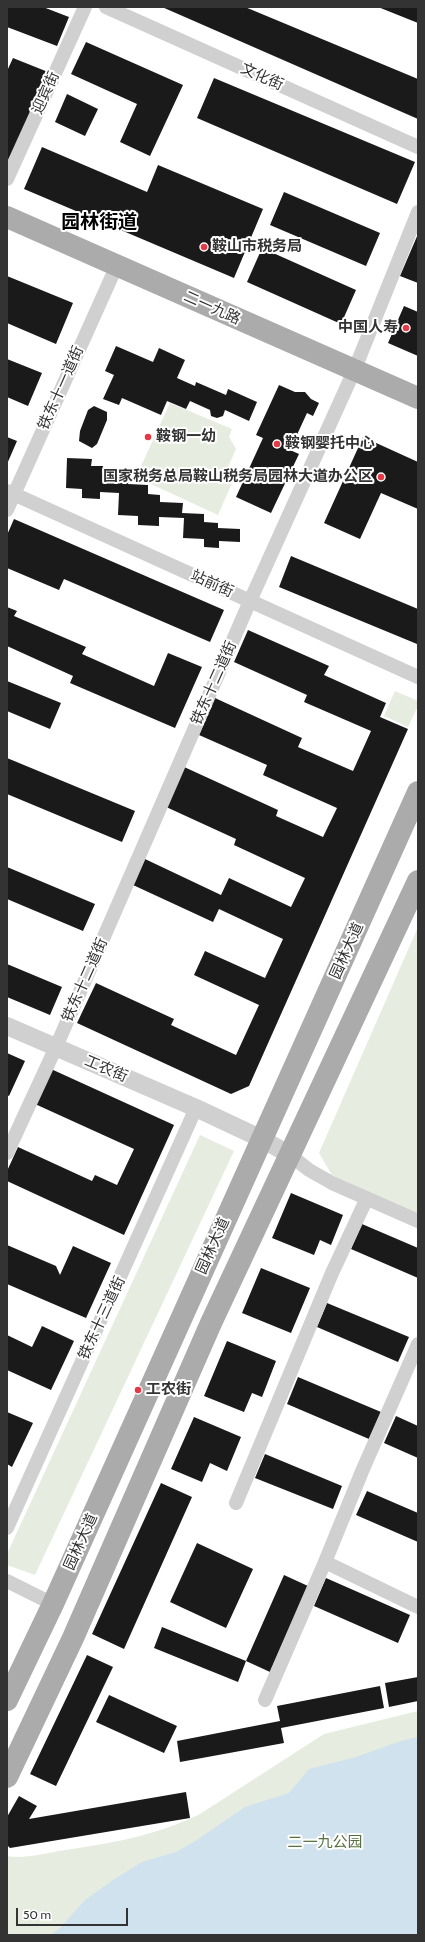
<!DOCTYPE html>
<meta charset="utf-8">
<style>
body{margin:0}
#map{position:relative;width:425px;height:1942px;overflow:hidden;background:#fff;font-family:Cabin,sans-serif}
canvas{display:block}
.frame{position:absolute;inset:0;border:8px solid #333;pointer-events:none}
.scale{position:absolute;left:16px;top:1908px;width:112px;height:18px;box-sizing:border-box;border:2px solid #333;border-top:0;padding-left:5px;font-size:12px;line-height:14px;white-space:nowrap;color:#333;-webkit-text-stroke:3px #fff;paint-order:stroke}
</style>
<div id="map">
<canvas width="425" height="1942"></canvas>
<div class="frame"></div>
<div class="scale">50 m</div>
</div>
<script>
const ctx = document.querySelector('canvas').getContext('2d');
ctx.lineJoin = 'round';
function paint(path, color) { ctx.fillStyle = color; ctx.fill(path, 'evenodd'); }
function trace(path, color, width, dash) { ctx.strokeStyle = color; ctx.lineWidth = width; ctx.lineCap = dash ? 'butt' : 'round'; ctx.setLineDash(dash || []); ctx.stroke(path); }
function drawText(font, color, halo, rows, align = 'center') {
  ctx.font = font + ' Cabin,"Noto Sans SC",sans-serif'; ctx.lineWidth = 4; ctx.setLineDash([]); ctx.textBaseline = 'middle'; ctx.strokeStyle = halo; ctx.fillStyle = color; for (const [text, x, y, turn = 0] of rows) {
    ctx.save(); ctx.translate(x, y); ctx.rotate((+turn || 0) * Math.PI / 180); ctx.textAlign = isNaN(turn) ? turn : align; if (halo) ctx.strokeText(text, 0, 0); ctx.fillText(text, 0, 0); ctx.restore();
  }
}
const green = new Path2D(`
 M170,403l62,26 -3,8 7,12 -11,25 8,7 -15,34 -82,-38z
 M395,691l23,10v5l-10,21 -24,-11z
 M418,927v288l-86,-40 -13,-22z
 M200,1135l34,16 -199,424 -28,-10v-11z
 M418,1711v224h-411v-79c17,3 35,-2 52,-5 48,-7 97,-15 141,-37l124,-80z`);
const water = new Path2D(`
 M418,1737v198h-367l9,-7 25,-28 28,-20 29,-18 34,-10 21,-12 48,-33 44,-14 20,-24 47,-12 45,-16z`);
const building = new Path2D(`
 M7,7h36l26,10 -12,29 -50,-19z
 M162,7h83l173,72v40z
 M378,7h40v16z
 M86,42l97,43 -33,71 -30,-14 17,-38 -66,-30z
 M13,58l35,14 -41,95v-96z
 M214,78l201,84 -18,42 -200,-86z
 M67,94l31,15 -13,27 -30,-14z
 M42,147l105,45 11,-27 105,44 -29,69 -210,-89z
 M284,192l96,41 -14,33 -96,-41z
 M418,234v49l-18,-7z
 M262,248l94,42 -15,34 -94,-42z
 M7,276l66,27 -17,41 -49,-21z
 M404,306l14,6v44l-30,-13z
 M116,346l37,16 6,-14 26,12 -8,18 18,8 1,-4 30,13 2,-6 29,13 -8,19 -24,-11 -2,6 -6,2 -6,-2 -1,-6 -20,-9 -4,8 -19,-8 -6,14 -39,-17 -3,7 -16,-6 11,-24 -9,-4z
 M7,359l35,14 -14,33 -21,-9z
 M279,385l16,7h10l6,7 8,4 -6,13 -6,-3 -17,37 9,4 -28,59 -35,-16 27,-59 -7,-3z
 M94,406l13,6v8l-10,24 -5,4 -13,-7 1,-10 8,-21z
 M7,437l10,4 -10,23z
 M363,437l55,25v47l-37,-16 -21,46 -36,-16z
 M67,458l25,1 -1,7h12l-1,7 27,2 -1,9 20,1v9l12,1v7l23,1 -1,10 22,1v8l14,1v5l22,1v13l-21,-1v7l-15,-1v-8l-21,-1 1,-20 -25,-1v9l-21,-1v-9l-20,-1 1,-22 -19,-1v7l-18,-1v-9l-16,-1z
 M14,519l210,91 -14,32 -146,-63 -5,11 -52,-22v-33z
 M291,556l127,53 -1,35 -138,-57z
 M7,607l10,4 -3,5 72,31 -4,7 72,32 14,-33 34,14 -27,61 -105,-45 3,-7 -66,-30z
 M248,630l81,36 -5,9 62,28 -6,14 28,12 -159,357 -18,8 -154,-71 19,-40 78,36 -3,6 65,30 23,-50 -65,-30 11,-24 60,27 18,-39 -64,-30 -6,13 -80,-37 12,-26 76,36 8,-17 62,29 14,-29 -71,-33 2,-6 -72,-33 18,-40 96,44 -2,6 47,21 14,-29 -74,-33 4,-10 -68,-30 16,-37 87,40 -4,9 55,24 18,-40 -67,-29 3,-7 -73,-33z
 M7,681l54,22 -11,26 -43,-18z
 M7,758l128,53 -13,31 -115,-48z
 M7,867l88,37 -12,27 -76,-32z
 M7,964l55,23 -12,28 -43,-18z
 M7,1053l18,8 -16,35 -2,-1z
 M51,1069l123,56 -50,110 -117,-54v-10l11,-24 74,34 3,-6 22,10 17,-36 -99,-45z
 M291,1193l52,22 -12,30 -11,-5 -6,15 -42,-17z
 M362,1224l56,24v30l-67,-29z
 M7,1245l49,21 4,9 13,-29 38,17 -25,55 -79,-34z
 M261,1268l49,20 -19,45 -49,-20z
 M327,1303l82,34 -11,25 -81,-35z
 M42,1326l32,15 -23,49 -44,-20v-35l25,12z
 M227,1341l49,20 -14,36 -10,-4 -8,19 -40,-16z
 M298,1377l83,35 -12,27 -82,-35z
 M7,1412l26,11 -21,44 -5,-3z
 M396,1416l22,10v32l-34,-15z
 M194,1417l47,20 -14,34 -17,-8 -8,19 -31,-13z
 M265,1454l77,32 -9,23 -78,-31z
 M161,1483l31,14 -68,152 -32,-15z
 M367,1491l51,22v29l-62,-27z
 M197,1543l56,26 -27,59 -56,-26z
 M284,1575l24,11 -38,86 -24,-11z
 M326,1578l84,37 -12,28 -84,-37z
 M162,1627l84,34 -8,21 -84,-34z
 M87,1655l26,12 -57,119 -26,-12z
 M418,1677v24l-29,6 -4,-24z
 M380,1686l4,22 -103,20 3,15 -104,19 -3,-21 103,-20 -3,-15z
 M109,1695l68,31 -13,27 -68,-31z
 M186,1792l4,26 -180,30 -3,-3v-28l12,-21 18,10 -8,13z`);
const minor = new Path2D(`
 M106,7l312,140
 M7,179l78,-172
 M7,491l411,186
 M7,510l110,-245
 M7,1153l49,-106 194,-446 104,-230 64,-159
 M290,1155l19,15 23,13 86,38
 M418,1344l-55,125 -38,93 93,45
 M236,1503l96,-230 35,-75
 M7,1528l189,-420
 M7,1581l46,23
 M265,1700l60,-138`);
const tertiary = new Path2D(`
 M7,1026l189,82 66,31 28,16`);
const primary = new Path2D(`
 M7,217l411,181
 M7,1700l46,-96 365,-812
 M7,1777l66,-139 138,-315 207,-442`);
const markers = [
 [204,247,4,"#e63946"],
 [406,328,4,"#e63946"],
 [148,437,4,"#e63946"],
 [277,444,4,"#e63946"],
 [381,477,4,"#e63946"],
 [138,1390,4,"#e63946"]
];
const streetNames = [
 ["文化街",262,77,24],
 ["迎宾街",46,93,-66],
 ["二一九路",212,308,24],
 ["铁东十一道街",61,388,-66],
 ["站前街",212,584,24],
 ["铁东十二道街",214,683,-66],
 ["园林大道",347,951,-66],
 ["铁东十二道街",85,980,-66],
 ["工农街",106,1069,23],
 ["园林大道",213,1246,-66],
 ["铁东十三道街",102,1318,-65],
 ["园林大道",81,1542,-66]
];
const poiNames = [
 ["鞍山市税务局",212,247],
 ["中国人寿",398,328,"right"],
 ["鞍钢一幼",156,437],
 ["鞍钢婴托中心",285,444],
 ["国家税务总局鞍山税务局园林大道办公区",373,477,"right"],
 ["工农街",146,1390]
];
const parkNames = [
 ["二一九公园",325,1843]
];
const districtNames = [
 ["园林街道",99,222]
];
paint(green, '#e6ecdf');
paint(water, '#cfe2ee');
paint(building, '#1a1a1a');
trace(minor, '#d0d0d0', 14);
trace(tertiary, '#d0d0d0', 18);
trace(primary, '#ababab', 22);
for (const [x, y, r, color] of markers) { const dot = new Path2D(); dot.arc(x, y, r, 0, 2 * Math.PI); ctx.fillStyle = color; ctx.fill(dot); trace(dot, '#fff', 1.5); }
drawText('15px', '#333', '#fff', streetNames);
drawText('bold 15px', '#333', '#fff', poiNames, 'left');
drawText('15px', '#56703f', '#fff', parkNames);
drawText('bold 19px', '#000', '#fff', districtNames);
</script>
